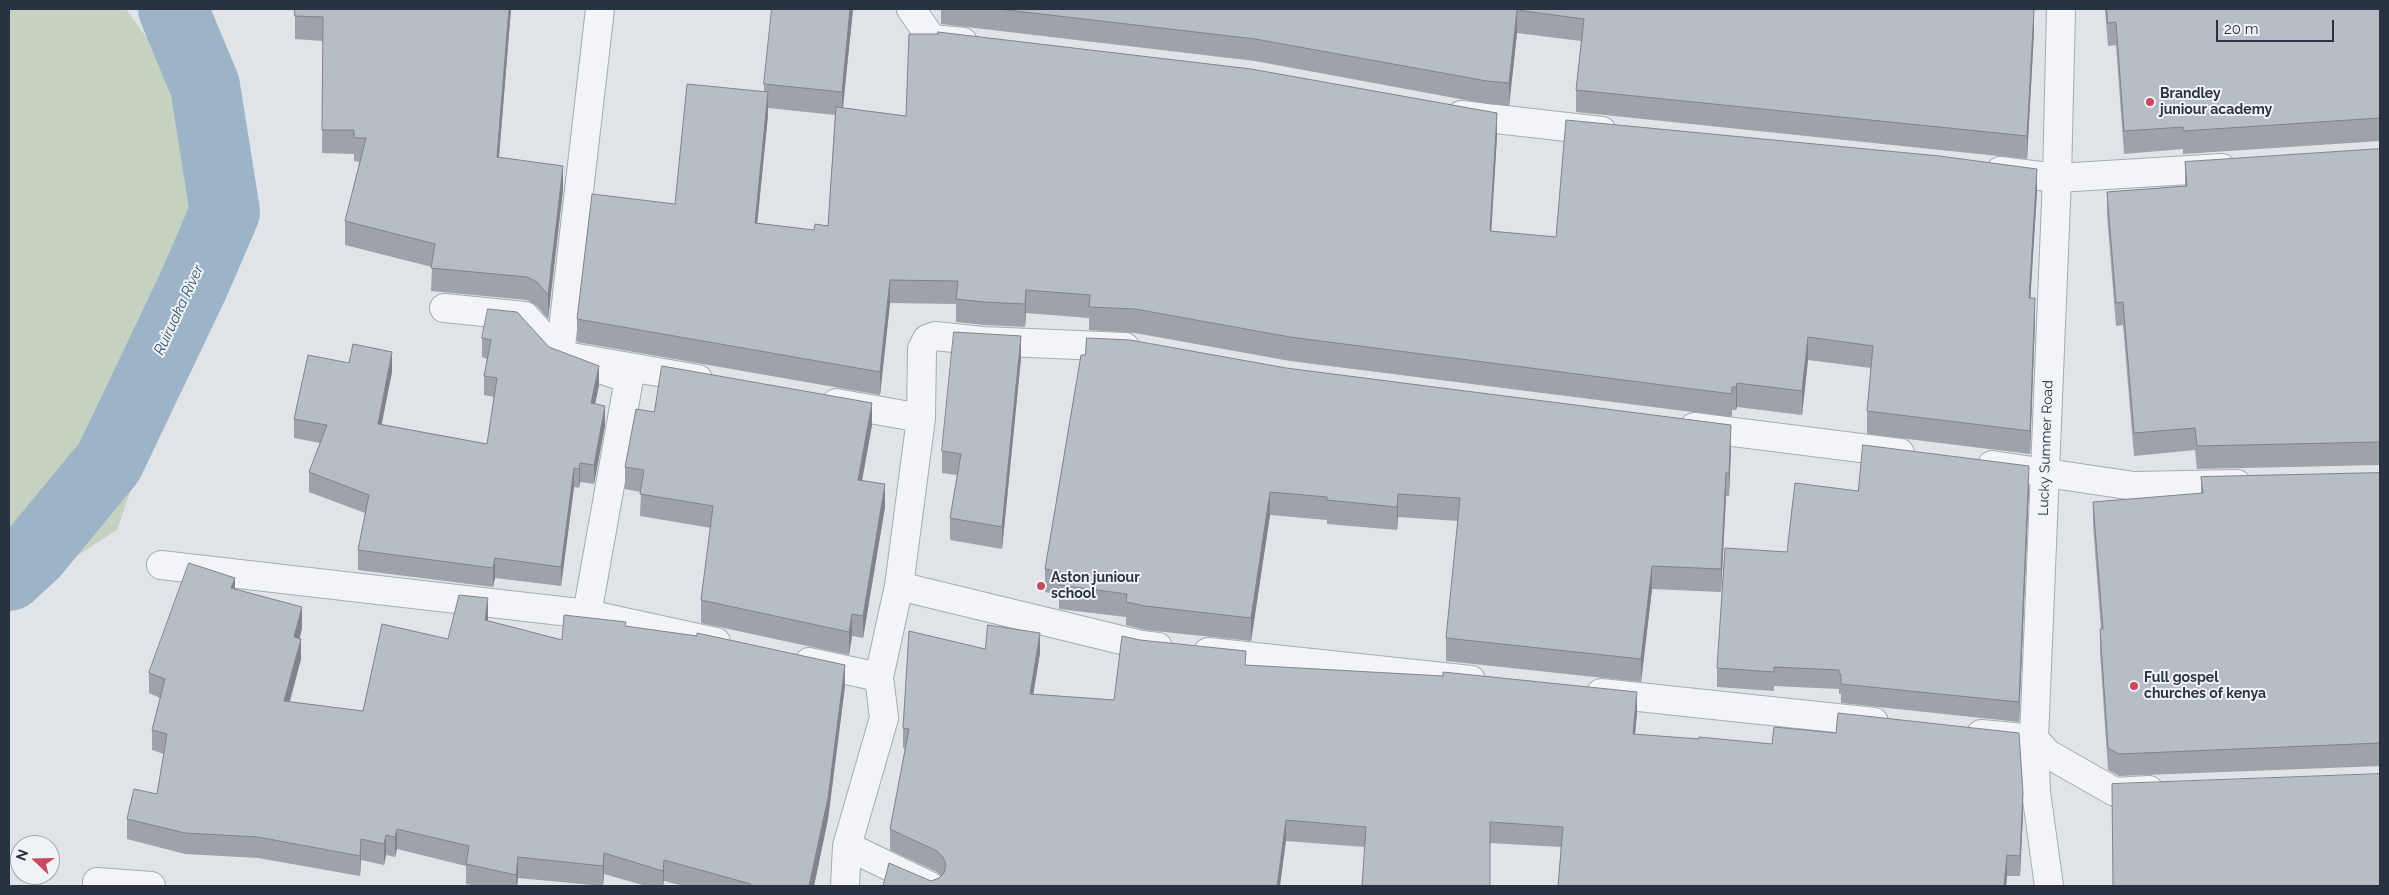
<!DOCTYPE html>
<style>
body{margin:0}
#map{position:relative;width:2389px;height:895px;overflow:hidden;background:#e0e4e9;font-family:Raleway,sans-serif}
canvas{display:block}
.frame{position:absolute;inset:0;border:10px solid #293240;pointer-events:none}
.north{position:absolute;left:10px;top:835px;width:50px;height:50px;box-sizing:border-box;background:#f0f3f6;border:1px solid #a0a6ad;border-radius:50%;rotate:291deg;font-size:14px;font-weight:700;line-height:20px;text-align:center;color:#293240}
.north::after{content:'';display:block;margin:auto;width:18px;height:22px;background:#cb4860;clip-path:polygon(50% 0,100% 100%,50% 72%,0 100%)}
.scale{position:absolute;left:2216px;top:20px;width:118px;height:22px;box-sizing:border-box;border:2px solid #293240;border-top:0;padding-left:6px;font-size:15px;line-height:18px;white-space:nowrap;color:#293240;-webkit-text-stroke:4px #f0f3f6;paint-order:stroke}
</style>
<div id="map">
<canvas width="2389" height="895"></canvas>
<div class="frame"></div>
<div class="north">N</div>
<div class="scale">20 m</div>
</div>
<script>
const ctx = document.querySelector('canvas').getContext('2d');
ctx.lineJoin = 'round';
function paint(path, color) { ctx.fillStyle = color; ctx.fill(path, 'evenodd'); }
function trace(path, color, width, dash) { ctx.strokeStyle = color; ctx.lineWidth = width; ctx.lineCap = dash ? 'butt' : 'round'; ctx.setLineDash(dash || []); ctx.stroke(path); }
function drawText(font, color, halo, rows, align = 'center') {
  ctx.font = font + ' Raleway,sans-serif'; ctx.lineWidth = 4; ctx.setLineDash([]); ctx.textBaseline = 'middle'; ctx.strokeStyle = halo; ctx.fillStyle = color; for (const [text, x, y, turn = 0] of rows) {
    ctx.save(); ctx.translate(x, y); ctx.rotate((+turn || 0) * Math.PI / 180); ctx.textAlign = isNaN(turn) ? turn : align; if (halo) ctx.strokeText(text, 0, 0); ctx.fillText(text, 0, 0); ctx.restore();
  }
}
const green = new Path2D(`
 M9,9h117l116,161 -125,360 -108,70z`);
const river = new Path2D(`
 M9,576l25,-23 75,-91 84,-176 32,-74 -20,-126 -32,-77`);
const minor = new Path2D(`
 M911,9l21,30 31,3
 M1461,115l141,16
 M2000,171l57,7 165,-10
 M444,308l81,8 35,39 138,24
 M836,403l85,15
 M1694,427l206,26
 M1992,465l142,21 103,-2
 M161,565l426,49 129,28
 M899,586l243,59 16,2
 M587,614l42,-235 -69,-24 40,-346
 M1208,652l263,28
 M809,662l70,15
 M1601,693l273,29
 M1981,734l53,5 14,15 67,38 34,-2
 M847,846l83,40
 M97,882l54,4
 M845,886l2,-40 37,-128 -5,-41 20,-91 22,-168 1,-69 5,-10 8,-3 48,5 142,6`);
const tertiary = new Path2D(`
 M2049,886l-13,-94 -2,-53 23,-561 4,-169`);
const wall = new Path2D(`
 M511,9l-12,148 64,33 -15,129 -11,-13 -10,-6 -96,-9 1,-24 -87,-22v-24l15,-59 -6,-1v-7l-32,-1 1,-112 -28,-2v-23z
 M853,9l-10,99 63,8 591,20 -6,95 65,6 481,-45 -7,106 5,23 -5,133 -163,-20v-23l4,-43 -63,-8 -6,55 -65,-8 -1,3h-4v7l-442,-56 -155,-28 -46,-3v-12l-63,-5 -1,14 -41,-2 -28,-3v-18l-66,-1 -10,92 -303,-53v-23l98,-115 89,-112v-8zM768,108l67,7 -7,111 -14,4 -57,-7 11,-108z
 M941,9h1090l3,23 -7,127 -451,-47v-22l5,-49 -64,-8 -8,73 -22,-2 -232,-43 -314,-37z
 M2105,9h275v132l-197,13v-5l-59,5 -8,-109 -8,1z
 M2380,149v316l-183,4 -2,-19 -61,6 -11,-131 -7,1 -9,-111v-23l78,-6v-24z
 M482,338l67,9 50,38 -4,19 10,21 -11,59 -14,-2 -1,6 -5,-1 -13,99 -66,-8 -2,9 -135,-17v-20l7,-37 -56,-21v-20l11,-29 -26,-5v-19l98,-47 -11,52 106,20 7,-47 -10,-2v-19l3,-17 -5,-2z
 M1081,355l650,93 -2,48h-3l-5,96 -69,-3 -11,93 -195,-21v-23l12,-117 -60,-4 -1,13 -70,-6v-4l-57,-5 -19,126 -106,-11 -19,-5v-8l-67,-8v-14l-14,-3v-23z
 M1021,358l-19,191 -52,-9v-22l7,-43 -15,-2v-22z
 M654,412l218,13 -10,56 23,26 -22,131 -11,-2 -3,19 -148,-32v-23l10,-72 -71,-12 1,-24 -16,-3v-22z
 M2380,473v293l-261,10 -11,-6 -8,-118v-23h1l-8,-104v-23l108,-8v-17z
 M2029,486l-10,236 -178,-19v-9h-2v-5l-65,-3v5l-57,-4v-19l70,-116 71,-61z
 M235,589l67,39 -2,10 1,21 -11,43 73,9 85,-72 40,-21v3l74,19 64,-14 219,60 -17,133 -14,67h-130l-20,-5 -1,5h-17l-42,-12 -1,12 -85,-8 -1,8h-43l-8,-2v-18l-69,-17 -2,8 -9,-2 -2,10 -23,-5 -1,16 -102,-18 -73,-4 -58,-15v-20l30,-25 7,-40 -12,-4v-20l8,-32 -11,-5v-20z
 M985,649l55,4 -7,41 81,6 132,-35 391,48 -2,21 388,80 -3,62h-13l-1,10h-448l3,-39 -71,-4 -125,4 -79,-6 -355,40 8,-3 2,-2 -4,-4 -47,-22v-21l15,-80 -2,-1v-20z`);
const shadedWall = new Path2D(`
 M509,9h2l-14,171v-23z
 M850,9h3l-11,106v-23z
 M1517,10v23l-8,73v-23z
 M2034,10v22l-7,127v-23z
 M768,92v23l-13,131v-23z
 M1497,113v23l-7,118v-23z
 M563,166v24l-15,129v-24z
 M2037,169v23l-8,129v-23z
 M890,280v23l-10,92v-23z
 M1026,290v23l-1,14v-23z
 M2035,298v23l-5,133v-23z
 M1021,336v22l-19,191v-22z
 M1808,337v23l-6,55v-24z
 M392,352v20l-14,71v-19z
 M599,366v19l-8,38v-20z
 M1737,383v24l-1,3v-23z
 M872,403v22l-14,77v-22z
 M605,406v19l-11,59v-19z
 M1731,425v23l-2,48v-23z
 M580,463v19l-1,6v-19z
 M2029,466v20l-10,236v-20z
 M574,468v19l-13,99v-19z
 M1726,473v23l-5,96v-23z
 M885,484v23l-22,131v-22z
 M1270,492v23l-19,126v-23z
 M1398,494v23l-1,13v-23z
 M495,558v20l-2,9v-19z
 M1652,566v23l-11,93v-23z
 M235,578v20l-4,-10z
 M488,598v20l-3,22v-20z
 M302,607v21l-8,29v-20z
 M852,614v22l-3,19v-23z
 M1040,633v20l-10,61v-20z
 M301,639v20l-17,62v-20z
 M845,665v21l-17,133 -14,67h-5z
 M1637,692v21l-4,42v-21z
 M2023,793v21l-3,62v-20z
 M1286,820v21l-6,45h-3z
 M397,829v20l-2,8v-20z
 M386,835v20l-2,10v-21z
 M361,839v21l-1,16v-20z
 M604,853v21l-1,12v-20z
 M2007,855v21l-1,10h-2z
 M518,857v21l-1,8h-1v-11z
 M664,860v21l-1,5v-15z`);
const building = new Path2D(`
 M295,9h214l-12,148 66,9 -15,129 -11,-13 -10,-5 -96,-9 4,-24 -90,-23 21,-83h-12v-8h-32l1,-113 -28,-1z
 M772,9h78l-8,83 -78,-8z
 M999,9h1031l4,1 -7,126 -451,-46 8,-71 -67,-9 -8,73 -22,-2 -232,-42z
 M2107,9h273v109l-197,13v-4l-59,4 -8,-109 -8,1z
 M938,32l313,37 246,44 -7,118 66,6 10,-117 373,36 98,13 -8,129h6l-5,133 -163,-20 6,-65 -65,-9 -6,54 -65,-8 -1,4h-4v7l-442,-57 -155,-28 -46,-2 1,-12 -64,-5 -1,14 -41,-2 -28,-3 2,-18 -68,-1 -10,92 -303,-53 15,-125 83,10 12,-120 81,8 -13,131 59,7 1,-6 13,2 8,-119 70,9 3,-82h29z
 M2380,149v293l-183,4 -2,-18 -61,5 -11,-131 -7,1 -9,-111 80,-6 -2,-24z
 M488,309l29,3 32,35 50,19 -8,37 14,3 -11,59 -14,-2 -1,6 -5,-1 -13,99 -66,-9 -2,10 -135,-18 11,-55 -60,-23 18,-47 -33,-6 14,-64 41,8 4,-19 39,8 -14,72 109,20 10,-66 -13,-2 7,-36 -9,-2z
 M954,332l67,4 -19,191 -52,-9 11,-64 -19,-3z
 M1087,338l43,2 156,28 445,57 -2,48h-3l-5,96 -69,-3 -11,93 -195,-21 14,-140 -62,-4 -1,13 -70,-7v-3l-57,-5 -19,126 -106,-12 -19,-4 1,-8 -68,-9 1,-13 -15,-3 36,-214h4z
 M662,366l210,37 -14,77 27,4 -22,132 -11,-2 -3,18 -148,-32 12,-94 -73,-12 4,-24 -19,-3 11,-58 18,3z
 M1863,445l166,21 -10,236 -178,-18v-10h-2v-4l-65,-3v5l-57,-4 8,-120 62,4 8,-69 63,8z
 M2380,473v270l-261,11 -11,-6 -8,-119h3l-10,-127 110,-9 -2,-16z
 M189,563l46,15 -4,10 71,19 -8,30 7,2 -17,62 79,10 19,-87 66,15 11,-44 29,3 -3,22 77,20 2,-25 62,7 -1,4 72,10v-3l148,32 -17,133 -19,88h-59l1,-2 -87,-24 -1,11 -59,-18 -1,13 -85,-9 -2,18 -50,-11 3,-18 -72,-17 -2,8 -9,-2 -2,9 -23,-5 -1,17 -102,-19 -73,-4 -58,-14 7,-30 23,5 10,-60 -15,-4 13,-51 -16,-6z
 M988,625l52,8 -10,61 84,6 8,-64 18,4 106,11 -1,14 198,11v-4l194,20 -4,42 66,5v-2l73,7 2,-17 62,6 2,-20 181,20 4,60 -3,63 -13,-1 -3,31h-446l5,-59 -73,-5v64h-128l4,-59 -80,-7 -9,66h-394l6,-23 42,18 8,-3 5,-5 2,-8 -3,-8 -6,-6 -47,-22 19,-100 -6,-1 6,-97 76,18z
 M2380,774v112h-267l-1,-102z`);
const markers = [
 [2150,102,5,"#cb4860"],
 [1041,586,5,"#cb4860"],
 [2134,686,5,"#cb4860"]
];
const poiNames = [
 ["Brandley",2160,94],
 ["juniour academy",2160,110],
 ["Aston juniour",1051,578],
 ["school",1051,594],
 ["Full gospel",2144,678],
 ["churches of kenya",2144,694]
];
const streetNames = [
 ["Lucky Summer Road",2046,448,-88]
];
const waterNames = [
 ["Ruiruaka River",179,310,-65]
];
paint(green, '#c6d2c1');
trace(river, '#9cb3c8', 70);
trace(minor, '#a5abb3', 30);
trace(tertiary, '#a5abb3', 30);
trace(minor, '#f3f4f7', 28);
trace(tertiary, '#f3f4f7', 28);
paint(wall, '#9da3a9');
paint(shadedWall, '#80848a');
paint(building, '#b7bdc5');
trace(building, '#80848a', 1);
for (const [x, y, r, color] of markers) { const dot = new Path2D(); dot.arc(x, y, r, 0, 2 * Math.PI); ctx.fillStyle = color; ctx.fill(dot); trace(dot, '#f0f3f6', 2); }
drawText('bold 14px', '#293240', '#f0f3f6', poiNames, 'left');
drawText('14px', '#293240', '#f0f3f6', streetNames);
drawText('italic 15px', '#345273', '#f0f3f6', waterNames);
</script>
